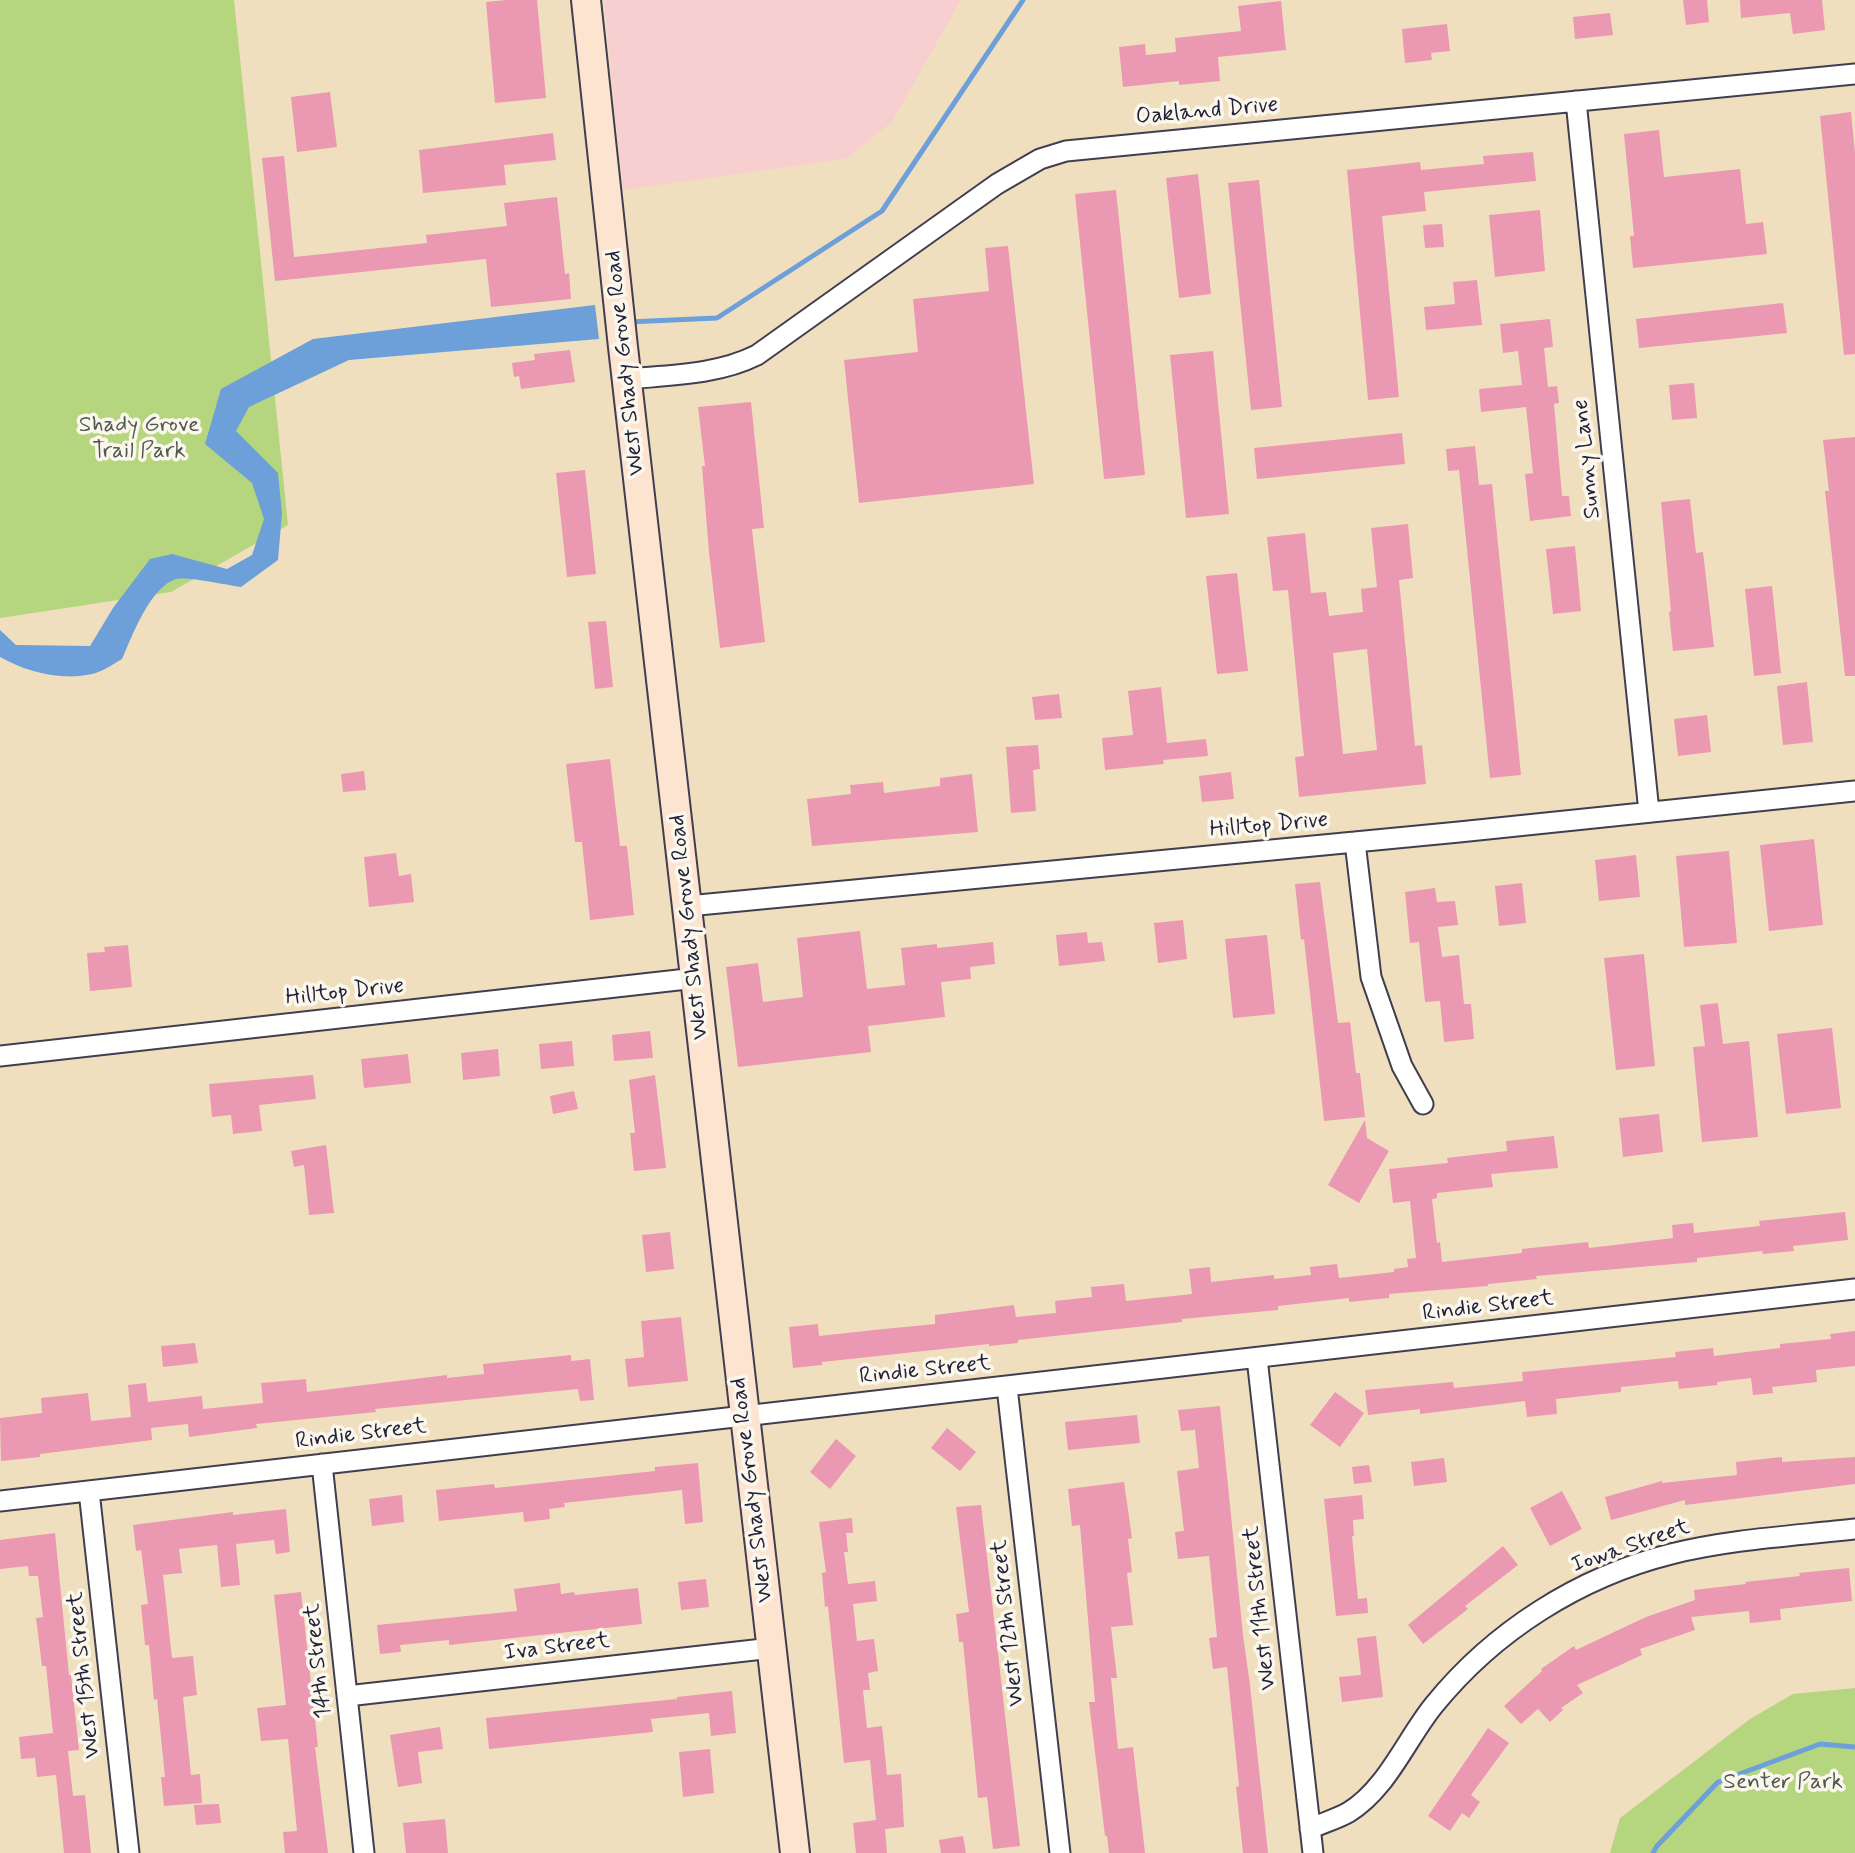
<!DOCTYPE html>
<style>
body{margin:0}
canvas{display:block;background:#f0dfbe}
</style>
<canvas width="1855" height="1853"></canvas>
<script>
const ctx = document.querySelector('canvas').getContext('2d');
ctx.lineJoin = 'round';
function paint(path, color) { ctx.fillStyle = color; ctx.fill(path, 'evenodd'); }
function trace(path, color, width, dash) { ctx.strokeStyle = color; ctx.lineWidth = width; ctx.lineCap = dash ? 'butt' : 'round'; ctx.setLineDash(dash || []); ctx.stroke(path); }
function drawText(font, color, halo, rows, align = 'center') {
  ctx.font = font + ' Mynerve,sans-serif'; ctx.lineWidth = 7; ctx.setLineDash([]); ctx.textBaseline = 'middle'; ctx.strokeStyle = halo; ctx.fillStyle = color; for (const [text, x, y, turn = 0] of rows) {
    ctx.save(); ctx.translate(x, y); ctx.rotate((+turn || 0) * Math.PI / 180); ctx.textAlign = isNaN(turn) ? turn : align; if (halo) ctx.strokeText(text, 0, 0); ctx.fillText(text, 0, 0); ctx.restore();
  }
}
const built = new Path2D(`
 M604,0h357l-69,122 -47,37 -222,31z`);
const green = new Path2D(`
 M0,0h234l54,525 -117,67 -171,26z
 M1855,1688v165h-245l10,-35 130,-99 43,-25z`);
const water = new Path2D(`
 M595,305l4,34 -250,21 -100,47 -13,24 42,42 4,40 -4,47 -37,27c-13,-2 -55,-11 -65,-8 -26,8 -44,57 -54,80 -9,5 -20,13 -30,15 -30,7 -66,-2 -92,-17v-27l16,15 74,1 23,-38 37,-49 22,-5 55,15 25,-14 12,-36 -12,-36 -47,-39 16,-55 92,-50z`);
const stream = new Path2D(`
 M628,322l89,-4 165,-107 141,-211
 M1653,1853l4,-7 61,-64 102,-38 35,3`);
const building = new Path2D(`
 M506,0h31l9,98 -51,5 -9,-101z
 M1683,0h24l2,22 -23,3z
 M1740,0h82l3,30 -32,4 -3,-21 -49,5z
 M1281,1l5,49 -68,7 2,24 -41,4v-4l-56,6 -4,-40 26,-3 1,11 30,-3 -1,-14 66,-7 -3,-25z
 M1610,13l3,22 -38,4 -2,-22z
 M1447,24l3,27 -19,2 1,7 -27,3 -3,-34z
 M330,92l7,55 -40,5 -6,-55z
 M1851,112l4,41v201l-11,1 -24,-239z
 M1659,130l5,47 76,-8 6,55 17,-2 4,32 -134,14 -3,-32h4l-10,-102z
 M553,133l3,27 -52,5 2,20 -83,8 -4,-43z
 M1533,152l3,29 -112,11 2,19 -44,5 17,181 -31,3 -21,-230 73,-8 1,8 63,-6 -1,-8z
 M284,156l10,101 133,-14 -1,-8 81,-9 -3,-23 53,-6 8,77 4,-1 2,26 -80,8 -5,-48 -211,22 -13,-123z
 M1198,174l13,120 -32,4 -13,-120z
 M1259,180l23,227 -31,3 -23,-227z
 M1116,190l29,285 -41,4 -29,-285z
 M1540,210l5,61 -50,6 -6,-62z
 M1442,224l2,23 -19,1 -2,-23z
 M1008,246l26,238 -175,19 -15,-143 74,-8 -5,-53 76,-8 -4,-43z
 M1477,280l5,45 -56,5 -2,-23 31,-3 -2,-22z
 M1783,303l4,30 -148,15 -3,-29z
 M1550,319l3,28 -9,1 4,39 9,-1 2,17 -5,1 8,92h7l2,20 -41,5 -5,-47 8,-1 -7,-66 -45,5 -2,-23 43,-4 -4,-34 -15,2 -3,-29z
 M570,350l5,32 -54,7 -2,-13 -5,1 -2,-14 23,-3 -1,-6z
 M1213,351l16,163 -43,4 -16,-163z
 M1694,383l3,35 -25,2 -3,-35z
 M751,402l13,126 -12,1 13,113 -45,6 -11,-96 -7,-86h3l-7,-59z
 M1402,433l3,31 -148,15 -3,-31z
 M1855,437v239h-10l-20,-185h4l-6,-51z
 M1475,446l4,39 13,-1 29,291 -31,3 -31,-308 -11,1 -2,-22z
 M585,470l11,104 -29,3 -11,-104z
 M1690,499l6,54 7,-1 11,95 -41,4 -4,-39 2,-1 -10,-109z
 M1408,524l5,54 -14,2 16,166 7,-1 4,39 -127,13 -4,-40 9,-1 -16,-166 -15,1 -6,-54 38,-4 6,60 15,-1 3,24 34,-4 -2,-23 16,-2 -6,-59zM1367,649l10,101 -34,4 -10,-101z
 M1575,546l6,65 -28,3 -7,-65z
 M1237,573l11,98 -31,3 -11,-98z
 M1772,586l9,87 -27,3 -9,-87z
 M606,621l7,66 -18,2 -7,-67z
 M1807,682l6,60 -30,3 -6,-59z
 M1161,687l6,56 39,-4 2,17 -45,4 1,4 -59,6 -3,-32 31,-3 -5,-44z
 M1059,694l3,24 -27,2 -3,-23z
 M1707,715l4,37 -33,4 -4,-37z
 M1038,745l2,24 -7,1 3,41 -25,2 -5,-66z
 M610,759l10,87h7l7,69 -44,5 -8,-78h-7l-9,-78z
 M364,771l2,19 -23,2 -2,-18z
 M1231,772l3,27 -32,3 -3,-26z
 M972,774l6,58 -166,14 -5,-47 44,-5 -1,-9 33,-3 1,11 56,-7v-8z
 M1814,839l9,86 -54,6 -9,-86z
 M1729,851l8,92 -53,4 -8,-91z
 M396,853l3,23 12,-2 3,28 -45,5 -5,-50z
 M1636,855l4,42 -41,4 -4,-41z
 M1320,882l18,141 12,-1 6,51h4l5,44 -41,4 -20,-182 -3,1 -6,-56z
 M1522,883l4,40 -27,3 -4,-40z
 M1435,888l2,14 18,-1 3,24 -20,2 4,30 17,-2 5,49h7l3,35 -30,3 -4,-41 -15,1 -6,-60 -9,1 -5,-51z
 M1183,920l4,39 -29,4 -4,-40z
 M860,931l7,58 38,-4 -4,-37 36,-4v4l56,-6 2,22 -25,3 1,12 -30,3 4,35 -77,9 3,26 -133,15 -12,-100 32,-4 5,39 40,-5 -6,-59z
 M1087,932l1,11 14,-1 3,19 -46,5 -3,-31z
 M1267,935l8,79 -42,4 -8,-79z
 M128,945l4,42 -42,4 -3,-38 18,-1 -1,-5z
 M1644,954l11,112 -39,4 -12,-112z
 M1718,1003l5,41 26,-3 9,96 -56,5 -9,-95 12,-1 -5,-41z
 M1832,1028l9,80 -55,6 -9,-80z
 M650,1031l3,27 -39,3 -2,-26z
 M572,1041l2,25 -33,3 -2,-25z
 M498,1049l2,27 -37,4 -2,-27z
 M408,1054l3,29 -47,5 -3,-29z
 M313,1075l3,24 -57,6 3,26 -29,3 -2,-19 -19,2 -3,-33z
 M655,1075l11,93 -32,3 -4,-38h5l-6,-53z
 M574,1091l4,18 -25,5 -3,-18z
 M1659,1114l4,38 -40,5 -4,-39z
 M1365,1120l2,18 22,13 -30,52 -31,-18z
 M1554,1136l4,32 -67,6 2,13 -56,6v5l-5,1 5,44 3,-1 2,20 80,-9v-4l66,-7 1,6 84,-10 -1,-13 21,-2 1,10 66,-7 -1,-5 86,-9 3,28 -55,6 1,5 -31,3 -1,-3 -65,7v4l-161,14 1,3 -49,5v2l-99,8v4l-40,4v-4l-71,8v4l-96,9v3l-164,18v3l-29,3v-2l-167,18v3l-29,3 -4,-41 29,-3 1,12 55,-6 61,-6v-9l79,-10 2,12 40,-4 -1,-12 37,-4 -1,-10 33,-3 2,17 66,-7 -3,-25 21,-2 1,15 63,-7v4l37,-4 -1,-8 27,-3 2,14 55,-6v-3l14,-2 -1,-8 9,-1 -6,-57 -17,2 -4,-34 59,-6 -1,-5 60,-7 -1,-10z
 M326,1145l8,68 -25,2 -5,-50 -10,2 -3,-16z
 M670,1232l4,37 -28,3 -4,-37z
 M681,1317l7,64 -60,6 -3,-28 19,-2 -3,-36z
 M1855,1331v35l-39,4 1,12 -45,5 1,6 -20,2 -2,-17 -34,4v3l-38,4 -1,-8 -57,6v5l-65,7 1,15 -30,3 -2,-16 -105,13v-5l-52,6 -3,-25 88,-8 1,6 69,-7 -1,-9 154,-15 -1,-5 38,-4 1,8 66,-8v-4l51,-5 -1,-5z
 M195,1343l3,20 -35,4 -2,-21z
 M571,1355v6l19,-2 4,41 -14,1 -2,-12 -203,20 1,3 -120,12 1,4 -68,9 -1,-13 -37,4 1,12 -112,14v3l-39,4 -1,-43 42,-5 -1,-15 47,-5 3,28 40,-4 -3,-32 18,-2 2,19 54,-6 1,13 60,-6 -2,-20 45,-4 1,13 140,-17v3l37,-4 -1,-10z
 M1335,1392l29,21 -24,34 -30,-22z
 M1220,1406l23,229 7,50 18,168h-25l-7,-66 3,-1 -12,-119 -14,2 -4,-31 8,-1 -8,-81 -31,3 -3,-27 9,-1 -7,-60 22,-3 -4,-38 -14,1 -3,-21z
 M1137,1415l3,28 -72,7 -3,-28z
 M947,1428l29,24 -16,19 -29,-23z
 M836,1439l20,17 -26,33 -20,-17z
 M1782,1457v5l73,-5v27l-170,21v-5l-74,20 -6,-23 57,-16v2l75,-8 -1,-13z
 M1444,1458l3,24 -33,4 -3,-24z
 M698,1463l5,59 -18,2 -3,-34 -118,13 1,4 -16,2 1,10 -26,3 -1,-10 -84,9 -3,-31 58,-6 1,4 160,-17v-4z
 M1369,1465l3,17 -18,2 -2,-17z
 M1124,1482l8,56 -4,1 4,33 -5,1 6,52 -22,2 6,51h-6l7,71 15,-2 12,106h-36l-2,-17h-2l-16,-134h6l-15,-177 -8,1 -4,-37z
 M1562,1491l20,38 -32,17 -20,-38z
 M402,1495l2,27 -32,4 -3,-27z
 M1362,1495l2,24 -11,1 1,16h-2l6,63 9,-1 1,15 -32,3 -12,-117z
 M981,1505l39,341 -27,3 -6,-52 -9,1 -15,-156h-4l-3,-28 13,-2 -13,-105z
 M286,1509l4,43 -14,2 -2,-14 -38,4 4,41 -19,2 -4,-42 -38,4 3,24 -19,2 9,83 21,-2 4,39 -14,2 8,78 9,-1 2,29 -38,3 -3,-29h4l-8,-78 -3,1 -5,-55h-4l-4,-40 7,-1 -7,-54 -5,1 -3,-26 100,-13v3z
 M852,1518l1,15h-7l2,19h-4l4,32 27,-3 2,20 -24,3 4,37 17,-2 4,32 -10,2 2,17h-7l4,38 15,-2 5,49 14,-1 3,53 -19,2 2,24h-31l-3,-30 23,-3 -6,-60 -26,3 -16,-157 -3,1 -3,-34 4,-1 -7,-50z
 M55,1533l14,142h2l8,75 -11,1 5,45 12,-1 6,58h-27l-8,-78 -19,2 -2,-19 -14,1 -2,-22 34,-4 -7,-67h-4l-6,-48 7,-1 -5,-41h-9l-1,-10 -28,3v-29z
 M1503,1546l15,19 -53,41 3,3 -45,35 -15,-19z
 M1849,1568l3,33 -72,8 1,11 -31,3 -1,-12 -58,6 4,13 -55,19 2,6 -65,30 6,8 -22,15 2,2 -13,12 -12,-13 -17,15 -17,-18 38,-35 -1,-2 33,-23 2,4 70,-33 49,-17 -1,-10 52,-6 -1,-2 55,-6 -1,-3z
 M706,1579l3,28 -28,3 -3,-28z
 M560,1583l1,11 13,-2 1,3 63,-7 4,36 -193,21v-5l-49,5 1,7 -21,2 -3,-29 140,-14 -3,-22z
 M301,1592l17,155h-3l13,106h-43l-2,-21 14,-1 -9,-92 -27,2 -4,-33 29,-3 -12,-110z
 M1376,1636l7,61 -41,5 -3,-25 22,-2 -4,-37z
 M732,1691l4,42 -25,3 -2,-23 -58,6 2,13 -164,17 -3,-31 191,-19v-2z
 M440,1727l3,22 -25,3 4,31 -24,4 -8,-52z
 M1488,1728l21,15 -38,52 9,7 -11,16 -7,-5 -12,18 -22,-15z
 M710,1749l4,44 -31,4 -4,-45z
 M219,1804l2,19 -25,2 -2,-20z
 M445,1819l3,34h-42l-3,-30z
 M963,1836l3,17h-25l-2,-13z`);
const minor = new Path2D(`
 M1576,101l73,711
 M627,379c43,-4 90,-4 130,-24l240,-171 43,-25 26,-8 789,-77
 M1355,842l16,135 31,89 21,38
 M688,906l771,-74 396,-41
 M0,1056l696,-78
 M1257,1358l56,495
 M1007,1387l53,466
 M322,1464l42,389
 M89,1491l40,362
 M0,1501l1855,-212
 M347,1696l425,-48
 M1310,1829c12,-6 27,-10 39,-17 38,-23 58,-74 85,-107 60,-74 145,-128 237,-151 60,-15 123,-18 184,-25`);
const secondary = new Path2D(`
 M586,0l37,347 172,1506`);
const streetNames = [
 ["Oakland Drive",1207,112,-5],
 ["West Shady Grove Road",626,363,-96],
 ["Sunny Lane",1588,459,-96],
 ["Hilltop Drive",1269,826,-5],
 ["West Shady Grove Road",690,927,-96],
 ["Hilltop Drive",345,993,-6],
 ["Rindie Street",1488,1307,-7],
 ["Rindie Street",925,1371,-6],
 ["Rindie Street",361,1435,-7],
 ["West Shady Grove Road",753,1490,-97],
 ["Iowa Street",1631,1547,-19],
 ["West 11th Street",1261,1608,-96],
 ["West 12th Street",1009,1623,-96],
 ["Iva Street",557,1648,-7],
 ["14th Street",319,1661,-96],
 ["West 15th Street",85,1675,-96]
];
const parkNames = [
 ["Shady Grove",139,426],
 ["Trail Park",139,452],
 ["Senter Park",1783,1783]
];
paint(built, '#f7cfd1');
paint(green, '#b5d67e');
paint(water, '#6d9fd8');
trace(stream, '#6d9fd8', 5);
paint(building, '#eb98b3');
trace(minor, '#413e4f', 23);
trace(secondary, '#413e4f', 32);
trace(minor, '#fff', 19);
trace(secondary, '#fde4d1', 28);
drawText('23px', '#22223b', '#fbf7ec', streetNames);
drawText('23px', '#4e584f', '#fbf7ec', parkNames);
</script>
